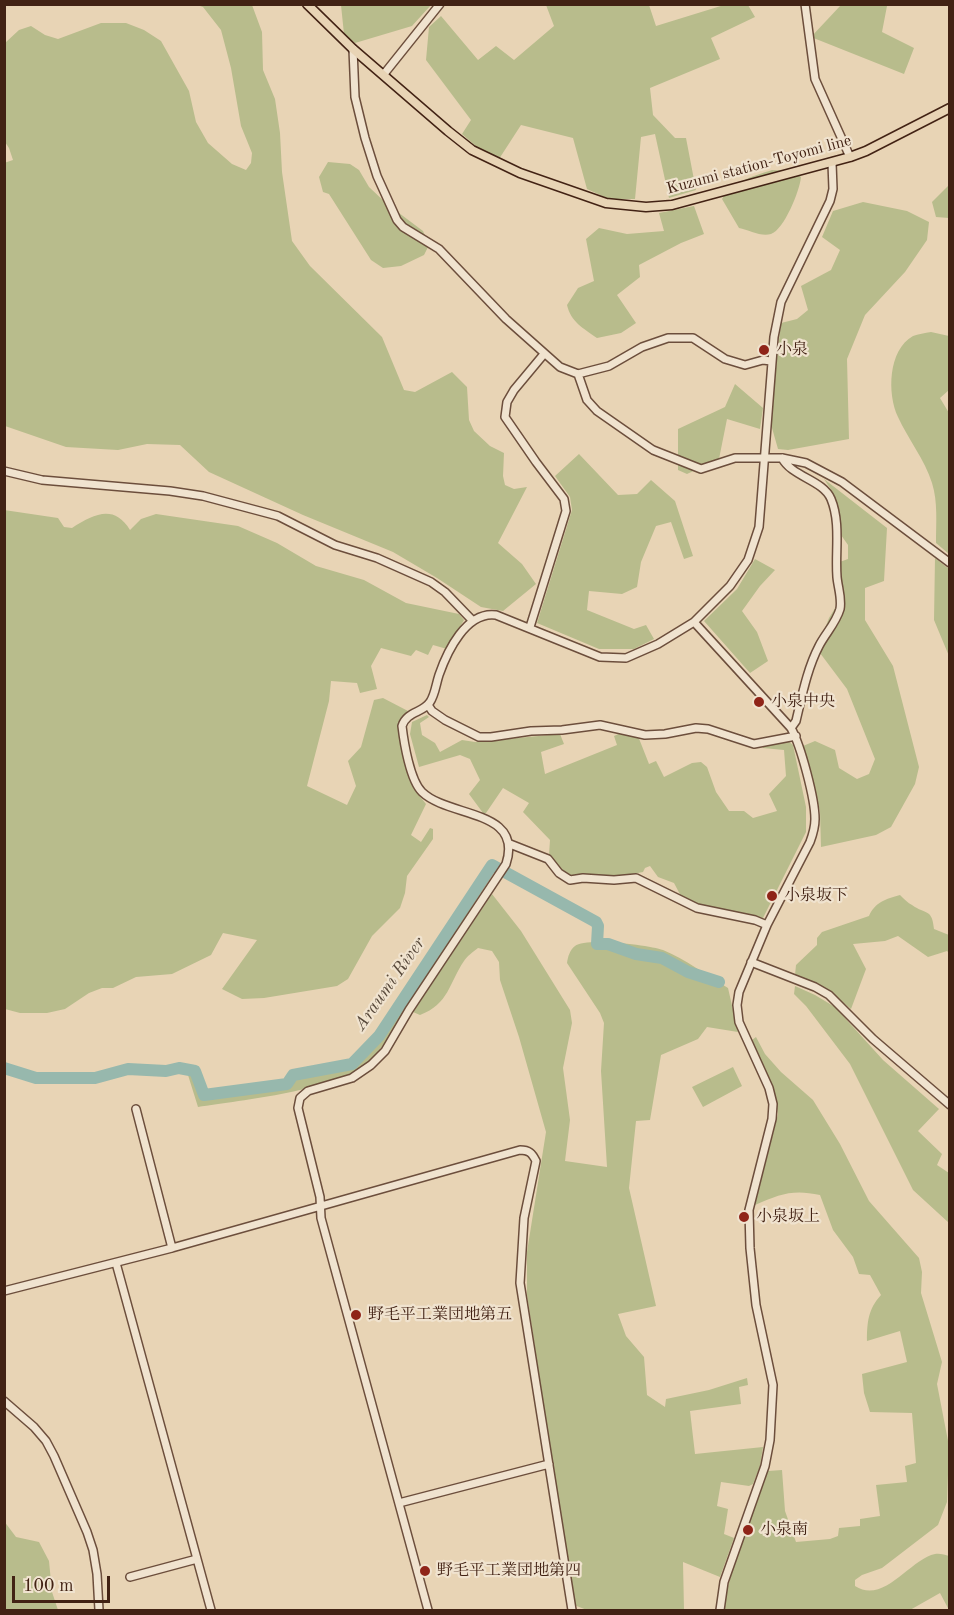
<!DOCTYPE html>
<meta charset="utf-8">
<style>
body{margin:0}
#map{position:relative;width:954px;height:1615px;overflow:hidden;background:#e8d4b5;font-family:"Old Standard TT",serif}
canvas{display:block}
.frame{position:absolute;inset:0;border:6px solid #422214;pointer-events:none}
.scale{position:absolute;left:12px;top:1576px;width:98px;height:27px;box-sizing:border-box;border:3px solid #422214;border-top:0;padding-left:8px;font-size:18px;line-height:21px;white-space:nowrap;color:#422214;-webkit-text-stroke:4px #f0e3cf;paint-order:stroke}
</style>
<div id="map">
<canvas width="954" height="1615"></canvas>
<div class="frame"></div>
<div class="scale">100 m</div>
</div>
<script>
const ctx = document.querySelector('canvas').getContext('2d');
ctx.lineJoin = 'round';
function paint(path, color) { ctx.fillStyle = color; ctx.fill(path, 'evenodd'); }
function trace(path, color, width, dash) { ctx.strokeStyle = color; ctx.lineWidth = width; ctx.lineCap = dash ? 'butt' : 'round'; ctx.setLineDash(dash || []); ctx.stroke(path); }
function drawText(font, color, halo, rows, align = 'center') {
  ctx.font = font + ' "Old Standard TT","Noto Serif JP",serif'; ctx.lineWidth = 4.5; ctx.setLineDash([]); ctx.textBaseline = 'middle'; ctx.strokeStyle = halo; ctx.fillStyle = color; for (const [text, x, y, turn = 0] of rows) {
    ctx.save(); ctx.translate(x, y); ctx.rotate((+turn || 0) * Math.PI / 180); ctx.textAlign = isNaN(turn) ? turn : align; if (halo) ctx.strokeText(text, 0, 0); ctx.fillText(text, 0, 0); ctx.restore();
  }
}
const green = new Path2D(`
 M197,5h55l10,27 1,38 12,29 5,34 2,39 10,69 18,25 72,71 22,53 11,2 37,-20 15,15 2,33 5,11 16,15 14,7 -1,23 2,9 9,4 13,-2 -29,56 24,21 14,20 -33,27 -22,-4 -44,-29 -44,-26 -90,-37 -94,-43 -29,-27 -33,-1 -29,6 -52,-3 -61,-21 -1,-263 9,-3 -4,-12 -4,-6v-99l14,-13 12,-4 14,9 13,4 43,-16h25l18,7 17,11 28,50 7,31 12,21 24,21 14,6 5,-7 1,-10 -11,-27 -10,-58 -10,-38 -18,-23z
 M341,5v-1l90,1 -19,21 -57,17 -11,-9z
 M546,5h103l7,21 68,-21h24l7,12 -44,21 9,21 -70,29 3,27 22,23h11l10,52 -27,8 -14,-64 -14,3 -6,62h-26l-22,-10 -14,-51 -52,-13 -22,34 -21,-11 -16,-14 9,-14 -45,-60 3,-33 12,-11 37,44 18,-14 18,14 40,-34z
 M841,5l46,1 -5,26 32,16 -10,26 -93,-37z
 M328,162l22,2 9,6 10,17 18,17 36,27 6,14 -5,10 -23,11 -18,2 -12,-8 -42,-66 -6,-2 -4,-15z
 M772,170l21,1 8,6c-1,13 -17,53 -30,57 -10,3 -22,-4 -32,-6l-17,-29c10,-17 31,-23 50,-29z
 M949,185v33l-13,-1 -4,-15z
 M863,202l44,9 22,11 -2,18 -22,32 -40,43 -18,44 2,80 -61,11 -10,-1 -8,-28 11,-98 16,-4 11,-9 -7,-24 30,-16 9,-20 -18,-13 11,-26z
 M694,206l10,28 -23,9 -42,22 1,12 -23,18 19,28 -15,10 -24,5c-14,-10 -26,-16 -30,-33l11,-17 16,-7 -8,-42 13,-11 28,6 37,-3 -5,-18z
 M931,332l18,4v54l-9,8 9,15v141l-13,-11c0,-20 2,-41 -4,-60 -7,-23 -24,-44 -34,-66 -11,-23 -10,-67 15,-81 5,-2 12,-3 18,-4z
 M735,384l28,24 -3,21 -33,-10 -8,40 -32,15 -9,-4v-41l47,-22z
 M579,454l39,41 19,-1 14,-14 24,21 18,55 -9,3 -13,-37 -15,4 -15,36 -4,25 -15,7 -33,-3 -2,19 47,19 12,-4 8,14 -20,10h-35l-62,-26 35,-113 -2,-13 -15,-21z
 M824,479l63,49 -3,53 -19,7v32l28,46 26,101 -4,17 -24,43 -15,8 -55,12 -1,-36 -17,-65 12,-5 20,9 4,18 18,11 12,-5 6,-15 -28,-70 -30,-40 12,-31 8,-13 -2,-16 2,-26 11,-4v-14l-7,-10 -9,-44z
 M4,510l54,8 6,9 8,1c22,-14 42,-24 58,2l11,-11 15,-5 82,12 39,17 39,23 48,14 42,23 53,11 5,6 -17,29 -14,-4 -5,10 -12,-5 -5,6 -30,-8 -10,18 6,23 -17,4 -3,-10 -26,-2 -2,20 -22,85 40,19 9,-19 -8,-25 13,-14 13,-47 9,-2 25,13 -7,7 -2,8 9,49 6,14 12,15 -15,31 10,7 9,-14 3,1v10l-26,37 -2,17 -5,15 -28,28 -24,43 -11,7 -73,12 -22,1 -20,-10 35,-49 -34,-7 -12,22 -39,19 -36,3 -23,11h-11l-13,5 -24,16 -18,4h-27l-15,-4z
 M935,558l14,11v87l-15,-36z
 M755,559l20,11 -15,16 -18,25 15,21 11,29 -18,12 -46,-52 33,-32z
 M427,715l2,2 -9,6 2,12 13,8 5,9 22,-12 13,2 85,-8 4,10 -23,8 4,22 72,-29 -3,-9 9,-4 15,4 11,28 7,-3 8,16 28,-14 9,-1 6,5 9,25 13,19h15l9,7 24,-7 -8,-17 17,-18 -2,-26 -21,-2 -1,-3 25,-5 6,5 13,62v25l-43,86 -67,-12 -13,-6 -9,-17 -16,-6 -8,-11 -5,2 -2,4 -21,4 -35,-1 -14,2 -6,-2 -11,-9 -7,-11 1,-15 -27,-28 6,-9 -26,-15 -17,25h-3l-14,-19 11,-14 -10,-21 -10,-4 -41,12 -9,-33 2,-12z
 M492,868l4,1 -112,175c-5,6 -10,13 -16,18 -32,29 -126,38 -170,45l-10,-32h6l9,22 85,-12 7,-8 58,-12 28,-27 81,-131z
 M492,894l29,37 49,79 2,13 -9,45 7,52 -5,41 42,6 -6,-96 3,-48 -4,-10 -33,-50c1,-7 3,-13 8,-17 10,-9 75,-1 88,4 22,9 45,26 65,38l10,44 -31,-5 -9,12 -37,16 -11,65 -14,1 -7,67 27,118 -38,8 8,22 18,21 3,38 18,12 1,-8 43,-9 38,-12 1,7 -9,2 2,17 -51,7 5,43 68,-7 -3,19 -7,18 -4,2 -28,-4 -4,24 11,3 -4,25 10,4 -14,39 -37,-15 1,48h-97l-13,-5 -47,-310v-43l19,-120 -27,-95 -19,-57 -1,-18 -7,-11 -14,-3c-5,4 -11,8 -14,13 -15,22 -15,43 -44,54l-7,-3z
 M900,895c4,4 8,8 12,10 14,10 20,3 22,24l15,6v18l-2,-2 -19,6 -30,-21 -13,5 -32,3 13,25 -15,40 -26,-21 -30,-13 1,-10 21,-20v-7l5,-6 47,-16c6,-14 17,-17 31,-21z
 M795,986l20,9 20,12 48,53 56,49 -21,22 24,23 -5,11 12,8v50l-36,-33 -63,-126 -44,-58 -12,-12z
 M756,1037l9,17 16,18 32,28 27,44 29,57 50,57 3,14 -1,21 21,69 -5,22 12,62 -2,56 -9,23 -56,43 -20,7 -7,5v6c29,19 55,-27 80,-32 5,-1 10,1 14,2v54l-9,-17 -30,17h-186v-9l8,-29 36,-101 14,-1 3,41 11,31 34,-3 8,-3 1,-8 21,-2v-7l20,-3 -4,-31 31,-3 -2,-16 11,-3 -4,-50 -42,-1 -6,-19 -2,-19 45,-12 -7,-31 -33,10c0,-18 1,-32 14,-46l-11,-20 -11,-1 -6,-17 -20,-27 -13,-35c-27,-6 -40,-1 -65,10l23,-91 -4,-23 -22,-51z
 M733,1067l9,19 -39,21 -11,-20z
 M4,1521l12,16 23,5 10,19 3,31 6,18h-53z`);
const river = new Path2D(`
 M4,1068l32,10h59l33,-9 38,2 13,-3 16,3 9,24 83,-11 6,-9 59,-11 27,-28 113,-171 104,57 2,4 -1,18h11l28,10 26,4 26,14 31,10`);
const minor = new Path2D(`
 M805,4l10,75 35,78
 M353,49l2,48 10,41 12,38 20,44 6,7 36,22 67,70 54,48 18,7 31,-8 33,-19 26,-9h25l32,21 20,6 18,-5 8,1
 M384,74l56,-70
 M578,374l9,26 10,11 56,39 48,19 34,-11h47l24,5 36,19 108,81
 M782,458c10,19 41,22 49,41 10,24 4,53 6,78 1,11 5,21 3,32 -4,14 -15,25 -21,37 -12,23 -17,50 -23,75l-5,7
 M4,471l38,9 128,11 33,5 75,20 57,29 42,13 54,24 14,10 27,28
 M694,622l97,106c10,18 24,71 24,91 0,8 -2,15 -5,23l-43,83 -28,67 -2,13 2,17 30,66 4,16 -1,15 -23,91 1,38 6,57 17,80 -3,55 -5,26 -41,116 -4,28
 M530,627l36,-116 -2,-12 -28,-37 -31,-45 2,-15 7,-12 30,-36
 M428,705l4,6 13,9 34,17h12l40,-6 31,-1 38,-5 45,10 20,-1 31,-6 12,1 46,15 42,-8
 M510,844l38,15 11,14 11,7 13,-2 31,2 22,-2 61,30 58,12 12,5
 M751,962l64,25 14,8 44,44 77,66
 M136,1109l36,139
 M116,1263l95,347
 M4,1291l168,-43 348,-98c9,0 12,3 16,11l-12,57 -4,65 52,327
 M4,1401l30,26 12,14 8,15 33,76 6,18 4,24 2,36
 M399,1503l150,-39
 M130,1577l67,-18
 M428,1610l-107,-392 -1,-21 -22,-89 2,-10 8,-7 44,-13 19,-13 14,-14 24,-41 97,-146c18,-55 -57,-46 -84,-72 -12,-12 -18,-49 -20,-66 5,-15 21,-13 28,-24 5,-7 6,-18 9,-27 8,-23 27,-64 57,-60l104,42 26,1 32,-14 36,-22 36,-36 18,-26 11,-33 15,-190 7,-35 49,-101 3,-12 -1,-26`);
const major = new Path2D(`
 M307,4l46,45 95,82 24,19 48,23 86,30 40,4 26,-2 178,-48 16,-6 84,-43`);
const markers = [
 [764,350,6,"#8f2418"],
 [759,702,6,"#8f2418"],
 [772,896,6,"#8f2418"],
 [744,1217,6,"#8f2418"],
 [356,1315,6,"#8f2418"],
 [748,1530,6,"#8f2418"],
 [425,1571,6,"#8f2418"]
];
const streetNames = [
 ["Kuzumi station-Toyomi line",759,165,-15]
];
const poiNames = [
 ["小泉",776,350],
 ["小泉中央",771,702],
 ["小泉坂下",784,896],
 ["小泉坂上",756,1217],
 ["野毛平工業団地第五",368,1315],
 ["小泉南",760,1530],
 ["野毛平工業団地第四",437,1571]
];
const waterNames = [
 ["Araumi River",390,984,-55]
];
paint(green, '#b8bc8c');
trace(river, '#97b8ad', 12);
trace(minor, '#6c4e3c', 10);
trace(major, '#422214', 11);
trace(minor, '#f0e3cf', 7);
trace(major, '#e8d4b5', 8);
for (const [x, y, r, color] of markers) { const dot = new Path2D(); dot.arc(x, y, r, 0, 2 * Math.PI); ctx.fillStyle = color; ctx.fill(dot); trace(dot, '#f0e3cf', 2); }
drawText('16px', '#422214', '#f0e3cf', streetNames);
drawText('16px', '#422214', '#f0e3cf', poiNames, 'left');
drawText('italic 18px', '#57483a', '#f0e3cf', waterNames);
</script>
